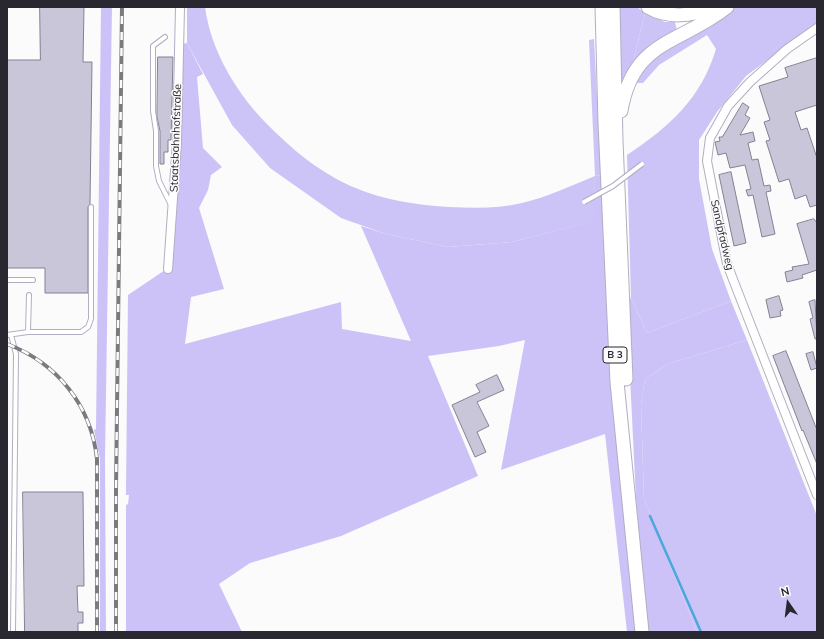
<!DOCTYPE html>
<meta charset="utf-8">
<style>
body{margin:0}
#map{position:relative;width:824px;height:639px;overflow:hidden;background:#fbfbfb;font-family:Mulish,sans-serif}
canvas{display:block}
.frame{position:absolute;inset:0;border:8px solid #292830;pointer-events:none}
.north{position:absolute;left:768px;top:583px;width:40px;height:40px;-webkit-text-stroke:3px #fbfbfb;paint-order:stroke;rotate:346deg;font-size:11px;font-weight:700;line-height:16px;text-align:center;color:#292830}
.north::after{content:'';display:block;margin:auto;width:14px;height:18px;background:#292830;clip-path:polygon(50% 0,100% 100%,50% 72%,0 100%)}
</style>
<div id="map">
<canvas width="824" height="639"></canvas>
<div class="frame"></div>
<div class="north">N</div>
</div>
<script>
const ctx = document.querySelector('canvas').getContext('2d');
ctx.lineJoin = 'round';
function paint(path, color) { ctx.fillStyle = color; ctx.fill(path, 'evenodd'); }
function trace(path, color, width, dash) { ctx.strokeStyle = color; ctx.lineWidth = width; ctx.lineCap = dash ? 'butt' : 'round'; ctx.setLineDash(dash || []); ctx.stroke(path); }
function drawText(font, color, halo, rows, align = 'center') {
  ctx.font = font + ' Mulish,sans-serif'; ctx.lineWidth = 3; ctx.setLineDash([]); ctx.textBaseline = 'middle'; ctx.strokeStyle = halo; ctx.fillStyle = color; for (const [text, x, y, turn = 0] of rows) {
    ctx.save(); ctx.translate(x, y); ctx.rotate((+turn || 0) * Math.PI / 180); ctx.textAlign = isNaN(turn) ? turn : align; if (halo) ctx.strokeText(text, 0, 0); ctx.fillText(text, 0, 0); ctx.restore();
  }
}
const green = new Path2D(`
 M101,7h11l-7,450 1,175h-6v-173l-6,-29 2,-1z
 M617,7h20l8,6 -11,44 4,3 -20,30z
 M187,43l16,31 -6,3 6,71 19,19 -11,8 -3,15 -9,18 25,81 -33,8 -6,47 156,-42 1,27 69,12 -50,-115 25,8 62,13 64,-5 81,-21 2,-45 6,-1 35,457h-9l-22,-198 -104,36 24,-130 -26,6 -71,10 50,120 -137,60 -91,27 -31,21 23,48h-116v-127l2,-1 1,-9h-3v-6l2,-194 37,-25 16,-226z
 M626,295l5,3 16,35 84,-32 16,39 -80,24 -22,15 -4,26 3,94 53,133h-49l-12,-133z`);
const forest = new Path2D(`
 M187,7h18c6,45 33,89 65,120 56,56 101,75 179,80 24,1 49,2 73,-4 25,-6 49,-17 73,-27l-6,-136 5,-1 7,136 -6,1 -1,45 -82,21 -64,5 -62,-13 -45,-16 -71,-50 -38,-43 -45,-82z
 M733,7h84v16l-71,53 -29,36 -18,28v39l13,70 19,52 -84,32 -16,-35 -4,-143c42,-28 74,-56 89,-106l-9,-14 -48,30 -16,18h-9c20,-36 65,-55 99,-76z
 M645,13l20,9h10l2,9 -39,29 -4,-3z
 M747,340l70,176v116h-120l-53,-133 -3,-94 4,-26 22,-15z`);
const stream = new Path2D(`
 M650,516l51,116`);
const building = new Path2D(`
 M40,7h44l-1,55h9l-2,142 -2,3v86h-43v-25h-38v-208h33z
 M158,57h15l-2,83h-3v12h-4v12h-4v-33l-3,-14z
 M817,58v47l-22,7 6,18 6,-2 10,30v47l-7,2 -4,-12 -11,4 -6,-20 -10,3 -13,-41 4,-1 -6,-18 6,-2 -11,-34 29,-9 -3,-9z
 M743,103l6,4 -4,8 5,3 -10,17 13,-3 2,9 -7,2 4,17 6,-1 6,27 6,-1 1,6 -5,1 9,42 -13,3 -9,-42 -5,1 -2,-6 5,-1 -6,-24 -15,3 -4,-15 -8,2 -3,-13 5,-1 -1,-4h3z
 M731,172l15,71 -12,3 -15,-71z
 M814,219l3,4v47l-15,5 1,3 -16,4 -2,-10 8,-2 -1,-3 17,-3 -12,-40z
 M779,296l4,14 -3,1 1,5 -11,2 -4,-18z
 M815,300l2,39h-2l-5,-20 3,-1 -4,-16z
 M786,351l31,79v34l-14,-34 -1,1 -29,-75z
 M813,352l4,16 -6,2 -5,-16z
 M497,375l7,15 -27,12 12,24 -12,6 9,20 -11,5 -23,-52 28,-13 -4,-7z
 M23,492h60l1,94h-7l1,26h5v11h-5v9h-53z`);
const service = new Path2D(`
 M165,37l-12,9v65l3,20v35l3,15 12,24
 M7,280h26
 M28,332l1,-37
 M7,335l21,-3h53l7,-5 3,-8v-112
 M11,335l5,19 -3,278`);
const minor = new Path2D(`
 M817,28l-30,21 -37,33 -22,24 -18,32 -3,23 20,103 90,231
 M168,269l9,-127 3,-135`);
const primary = new Path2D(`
 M602,7l3,116 12,259 25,250
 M613,7l3,134 10,238
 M648,7c19,11 44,10 63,0
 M621,111c12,-72 60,-67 106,-104`);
const rail = new Path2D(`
 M7,344c50,19 84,61 90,115v173
 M116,632v-143l6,-482`);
const serviceBridge = new Path2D(`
 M584,202l29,-16 29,-22`);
const shields = [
 [615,355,24]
];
const shieldNames = [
 ["B 3",615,355]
];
const streetNames = [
 ["Staatsbahnhofstraße",176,138,-88],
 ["Sandpfadweg",722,235,77]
];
paint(green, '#ccc2f8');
paint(forest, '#ccc3f6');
trace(stream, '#4ca7dd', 2.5);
paint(building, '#c9c6da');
trace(building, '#858194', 1);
trace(service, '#b1aec2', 6);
trace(minor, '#b1aec2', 10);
trace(primary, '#b1aec2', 15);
trace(service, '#fff', 4);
trace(minor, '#fff', 8);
trace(primary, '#fff', 13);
trace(rail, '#7b7a7f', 4);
trace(rail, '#fbfbfb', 2.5, [8]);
trace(serviceBridge, '#b1aec2', 6, []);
trace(serviceBridge, '#fff', 4);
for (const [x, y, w] of shields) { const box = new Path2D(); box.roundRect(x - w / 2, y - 8, w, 16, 3); ctx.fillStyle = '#fbfbfb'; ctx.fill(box); trace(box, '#292830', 1); }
drawText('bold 10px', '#292830', null, shieldNames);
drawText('11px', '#292830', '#fbfbfb', streetNames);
</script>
